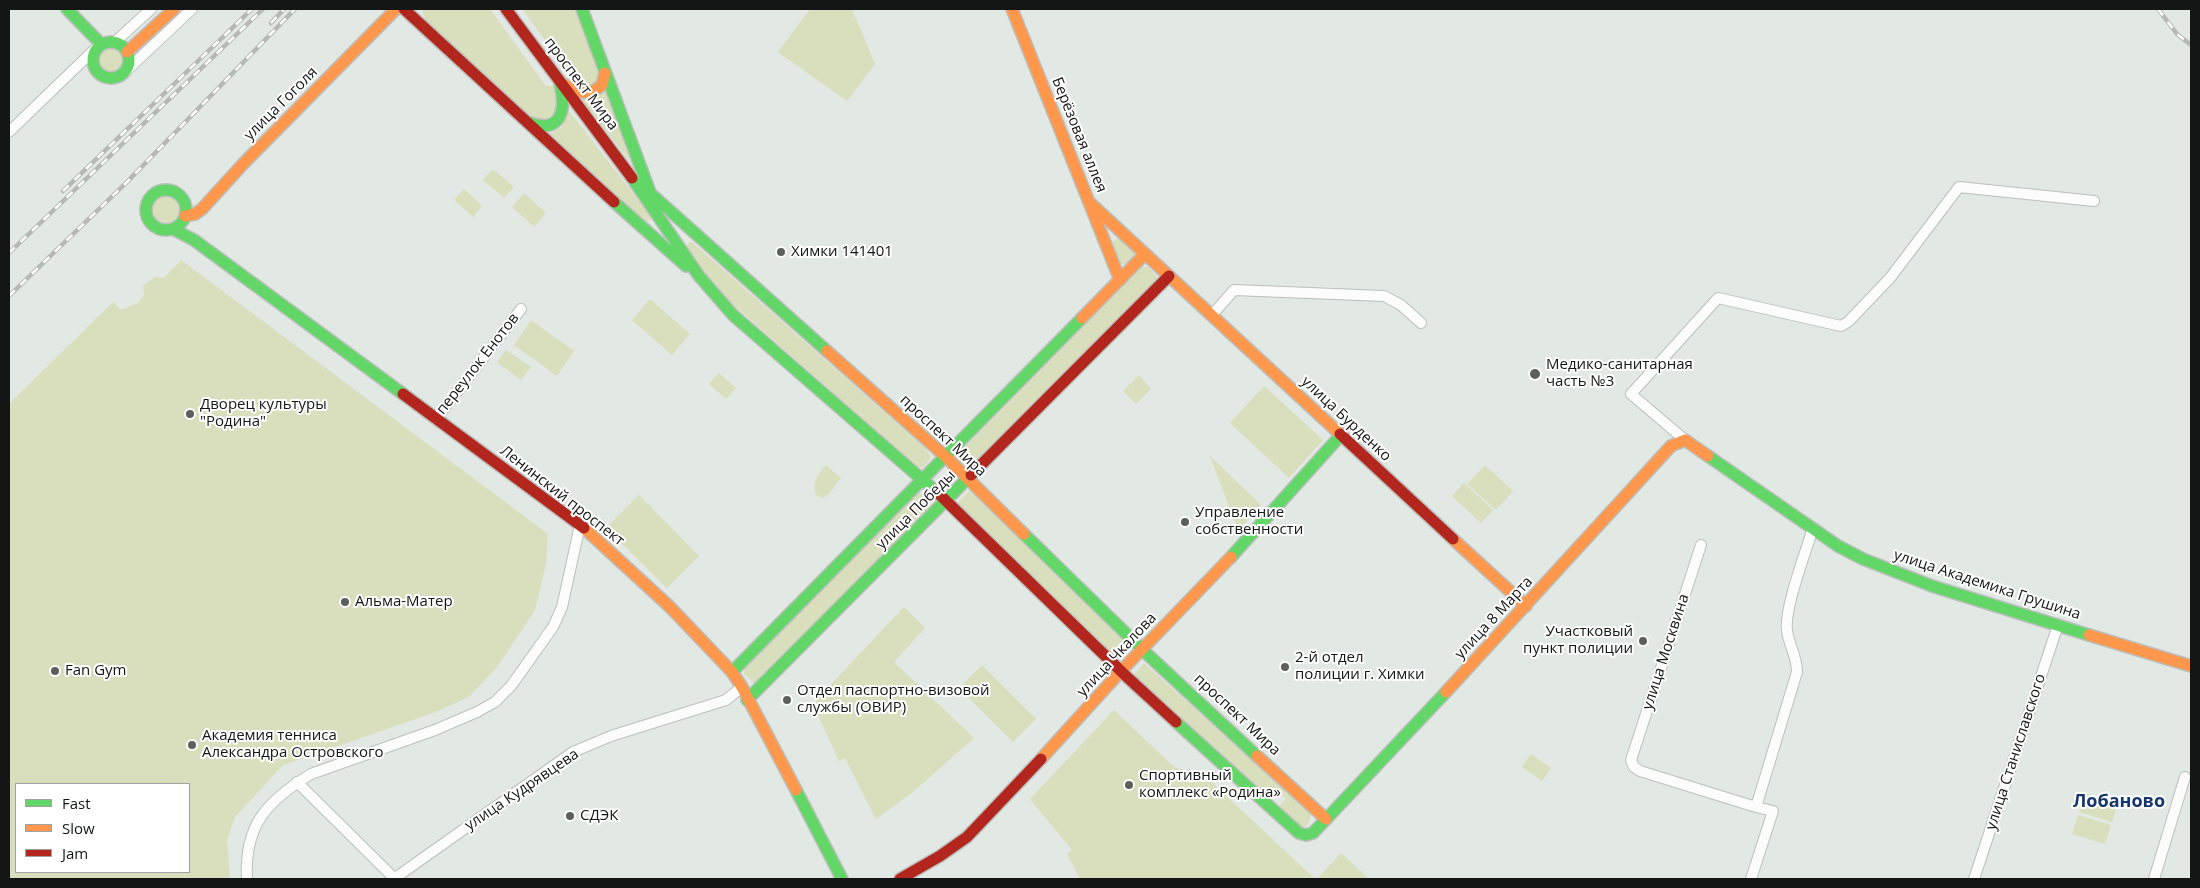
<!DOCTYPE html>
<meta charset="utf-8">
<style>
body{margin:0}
#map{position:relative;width:2200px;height:888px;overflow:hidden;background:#e2e8e3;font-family:"Open Sans",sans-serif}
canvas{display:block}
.frame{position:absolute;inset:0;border:10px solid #131614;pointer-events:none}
.legend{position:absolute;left:15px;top:783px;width:175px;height:90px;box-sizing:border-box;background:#fff;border:1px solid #a1a2a1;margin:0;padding:6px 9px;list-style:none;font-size:15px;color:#131614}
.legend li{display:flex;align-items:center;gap:10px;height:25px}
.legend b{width:25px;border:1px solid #a1a2a1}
</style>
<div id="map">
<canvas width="2200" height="888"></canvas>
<div class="frame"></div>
<ul class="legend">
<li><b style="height:6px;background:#63d668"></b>Fast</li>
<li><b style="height:6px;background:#ff974d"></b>Slow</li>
<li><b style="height:6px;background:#b3261e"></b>Jam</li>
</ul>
</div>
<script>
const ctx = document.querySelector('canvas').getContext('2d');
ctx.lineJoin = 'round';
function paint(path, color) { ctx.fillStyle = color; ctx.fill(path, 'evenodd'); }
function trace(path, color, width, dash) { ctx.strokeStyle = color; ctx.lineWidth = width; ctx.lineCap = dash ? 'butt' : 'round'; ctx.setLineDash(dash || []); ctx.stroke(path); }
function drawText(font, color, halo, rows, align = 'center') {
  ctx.font = font + ' "Open Sans",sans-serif'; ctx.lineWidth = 4; ctx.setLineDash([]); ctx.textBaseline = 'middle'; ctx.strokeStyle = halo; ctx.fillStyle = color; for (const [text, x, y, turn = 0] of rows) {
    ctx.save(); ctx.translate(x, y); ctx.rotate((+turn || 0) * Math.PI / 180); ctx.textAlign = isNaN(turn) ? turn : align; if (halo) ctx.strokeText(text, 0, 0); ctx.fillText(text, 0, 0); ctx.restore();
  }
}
const green = new Path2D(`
 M422,9h68l55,76 9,2c5,19 4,32 -19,34l-109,-100z
 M522,9h55l22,57 -3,16 -8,4 -11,-3z
 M810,9h42l23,55 -28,37 -69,-49z
 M96 60a15 15 0 1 1 30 0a15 15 0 1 1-30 0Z
 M604,87l32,82 -55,-71z
 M569,111l81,104 1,4 -7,4 -95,-89 13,-7z
 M493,169l21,18 -10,11 -21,-18z
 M464,189l18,17 -9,11 -19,-17z
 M524,193l22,20 -12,14 -22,-20z
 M153 210a13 13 0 1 1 26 0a13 13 0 1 1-26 0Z
 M1118,237l18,17 -7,9 -10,2 -8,-22z
 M689,242h3l234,207 5,8 -2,4 -7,7 -6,-2 -197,-174 -32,-45z
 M181,260l367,274 -2,30 -11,46 -38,57 -28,30 -36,16 -150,52 -48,52 -8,23 3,39h-221v-475l104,-102 8,8 17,-7 6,-7 -1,-10 13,-10 7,3zM16,784h173v88h-173z
 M1142,267h6l8,8 1,6 -178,181 -15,-14z
 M650,299l40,35 -18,21 -40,-35z
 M531,320l43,31 -17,25 -43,-31z
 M506,350l25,17 -10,13 -24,-18z
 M719,373l17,15 -10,11 -17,-15z
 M1139,375l12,14 -15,15 -13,-13z
 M1264,386l59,54 -34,38 -59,-55z
 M1210,456l51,49 -23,26z
 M826,465l15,13 -13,17 -6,3 -6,-3c-4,-14 2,-21 10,-30z
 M1485,465l28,26 -17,19 -29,-26z
 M1464,483l29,27 -12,13 -29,-27z
 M971,489l158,153 -15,18 -158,-155z
 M919,492l15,15 -174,175 -6,1 -10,-9 1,-7z
 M639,495l60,61 -32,32 -61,-60z
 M904,607l21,21 -31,34 80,76 -61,54 -37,27 -31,-61 -6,3 -23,-50 -1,-7 4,-7z
 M1144,663l167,150c-1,10 -3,13 -13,15l-21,-19 9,-10 -12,-11 -7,7 -133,-120z
 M982,665l54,54 -23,23 -54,-54z
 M1114,710l60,57 31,9 110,103h-235l-13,-25 5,-4 -42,-51z
 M1531,754l20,14 -9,13 -20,-14z
 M2085,793l33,10 -6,19 -33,-10z
 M2078,815l33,10 -6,19 -33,-10z
 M1341,853l28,26h-52z`);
const street = new Path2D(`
 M115,42l36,-33
 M126,71l66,-62
 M9,132l86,-83
 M1212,315l22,-25 150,6 17,9 20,18
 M436,419l85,-110
 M1685,440l-54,-46 87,-96 123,28 7,-4 42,-44 69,-91 135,14
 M1701,545l-70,215 3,7 6,4 116,36
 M297,782l98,97
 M395,878l178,-126 38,-16 115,-36 16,-13
 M247,879c-3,-54 20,-78 64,-105l124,-44 42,-18 18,-10 16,-16 42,-59 9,-20 18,-82
 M1751,879l22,-68 -17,-4 41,-135c0,-15 -8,-27 -10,-41 -3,-23 19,-79 26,-103
 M1974,879l84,-254
 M2154,879l31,-102`);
const fast = new Path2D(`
 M67,9l34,35
 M582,9l69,186
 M93 60a18 18 0 1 1 36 0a18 18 0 1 1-36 0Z
 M528,122c32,13 39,-11 32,-38
 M632,178l67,98 34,39 207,180
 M146 210a20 20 0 1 1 40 0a20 20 0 1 1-40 0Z
 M650,193l177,158
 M614,202l72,64
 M173,229l21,11 209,154
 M1708,456l130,90 25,13 69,27 157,49
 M1024,534l123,120 110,102
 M1231,557l110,-122
 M732,672l350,-354
 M747,700l224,-225
 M1176,722l123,111 7,2 7,-2 133,-141
 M796,790l46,89`);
const slow = new Path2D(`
 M1012,9l108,271
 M127,52l47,-43
 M565,85c13,9 25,11 37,0l3,-12
 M1089,202l251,232
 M185,216l10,-2 7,-5 41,-45 153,-155
 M1082,318l63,-64
 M827,351l119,106 78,77
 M584,528l86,79 62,65 10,15 54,103
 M1453,539l73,67
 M2089,635l102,31
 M1446,692l225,-246 14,-6 23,16
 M1257,756l69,63
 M1041,759l80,-88 110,-114`);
const jam = new Path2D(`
 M404,9l210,193
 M506,9l126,169
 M403,394l181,134
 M1340,434l113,105
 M971,475l198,-199
 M940,495l187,182 49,45
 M900,879l40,-23 27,-19 74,-78`);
const rail = new Path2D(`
 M2158,9l19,25 14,11
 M271,23l13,-14
 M63,191l189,-182
 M9,253l254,-244
 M9,296l119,-115 167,-172`);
const markers = [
 [781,252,5,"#5b605c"],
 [1535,374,6,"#5b605c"],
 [190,414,5,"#5b605c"],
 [1185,522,5,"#5b605c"],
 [345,602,5,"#5b605c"],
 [1643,641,5,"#5b605c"],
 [1285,667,5,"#5b605c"],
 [55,671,5,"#5b605c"],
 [787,700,5,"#5b605c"],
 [192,745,5,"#5b605c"],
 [1129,785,5,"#5b605c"],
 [570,816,5,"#5b605c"]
];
const streetNames = [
 ["проспект Мира",581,84,53],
 ["улица Гоголя",281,104,-45],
 ["Берёзовая аллея",1079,135,68],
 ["переулок Енотов",478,364,-52],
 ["улица Бурденко",1346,419,43],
 ["проспект Мира",943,436,43],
 ["Ленинский проспект",562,496,38],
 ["улица Победы",916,510,-45],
 ["улица Академика Грушина",1987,585,18],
 ["улица 8 Марта",1494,618,-47],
 ["улица Москвина",1666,652,-72],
 ["улица Чкалова",1117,655,-47],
 ["проспект Мира",1237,715,43],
 ["улица Станиславского",2016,752,-72],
 ["улица Кудрявцева",522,790,-34]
];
const poiNames = [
 ["Химки 141401",791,252],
 ["Медико-санитарная",1546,365],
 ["часть №3",1546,382],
 ["Дворец культуры",200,405],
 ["\"Родина\"",200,422],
 ["Управление",1195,513],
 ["собственности",1195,530],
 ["Альма-Матер",355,602],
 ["Участковый",1633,632,"right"],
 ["пункт полиции",1633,649,"right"],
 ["2-й отдел",1295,658],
 ["полиции г. Химки",1295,675],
 ["Fan Gym",65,671],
 ["Отдел паспортно-визовой",797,691],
 ["службы (ОВИР)",797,708],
 ["Академия тенниса",202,736],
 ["Александра Островского",202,753],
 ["Спортивный",1139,776],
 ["комплекс «Родина»",1139,793],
 ["СДЭК",580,816]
];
const quarterNames = [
 ["Лобаново",2119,802]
];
paint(green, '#d9debc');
trace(street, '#bbc0bc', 12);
trace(fast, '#bbc0bc', 14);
trace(slow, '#bbc0bc', 14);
trace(jam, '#bbc0bc', 14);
trace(street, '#fbfcfb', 10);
trace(fast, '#63d668', 11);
trace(slow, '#ff974d', 11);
trace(jam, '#b3261e', 11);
trace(rail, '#b6b8b6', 4.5);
trace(rail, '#fff', 2.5, [8]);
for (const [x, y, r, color] of markers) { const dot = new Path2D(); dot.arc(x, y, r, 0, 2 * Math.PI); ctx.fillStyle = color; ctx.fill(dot); trace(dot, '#fff', 2); }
drawText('15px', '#131614', '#fff', streetNames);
drawText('15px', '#131614', '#fff', poiNames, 'left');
drawText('bold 18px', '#17376c', '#fff', quarterNames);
</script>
